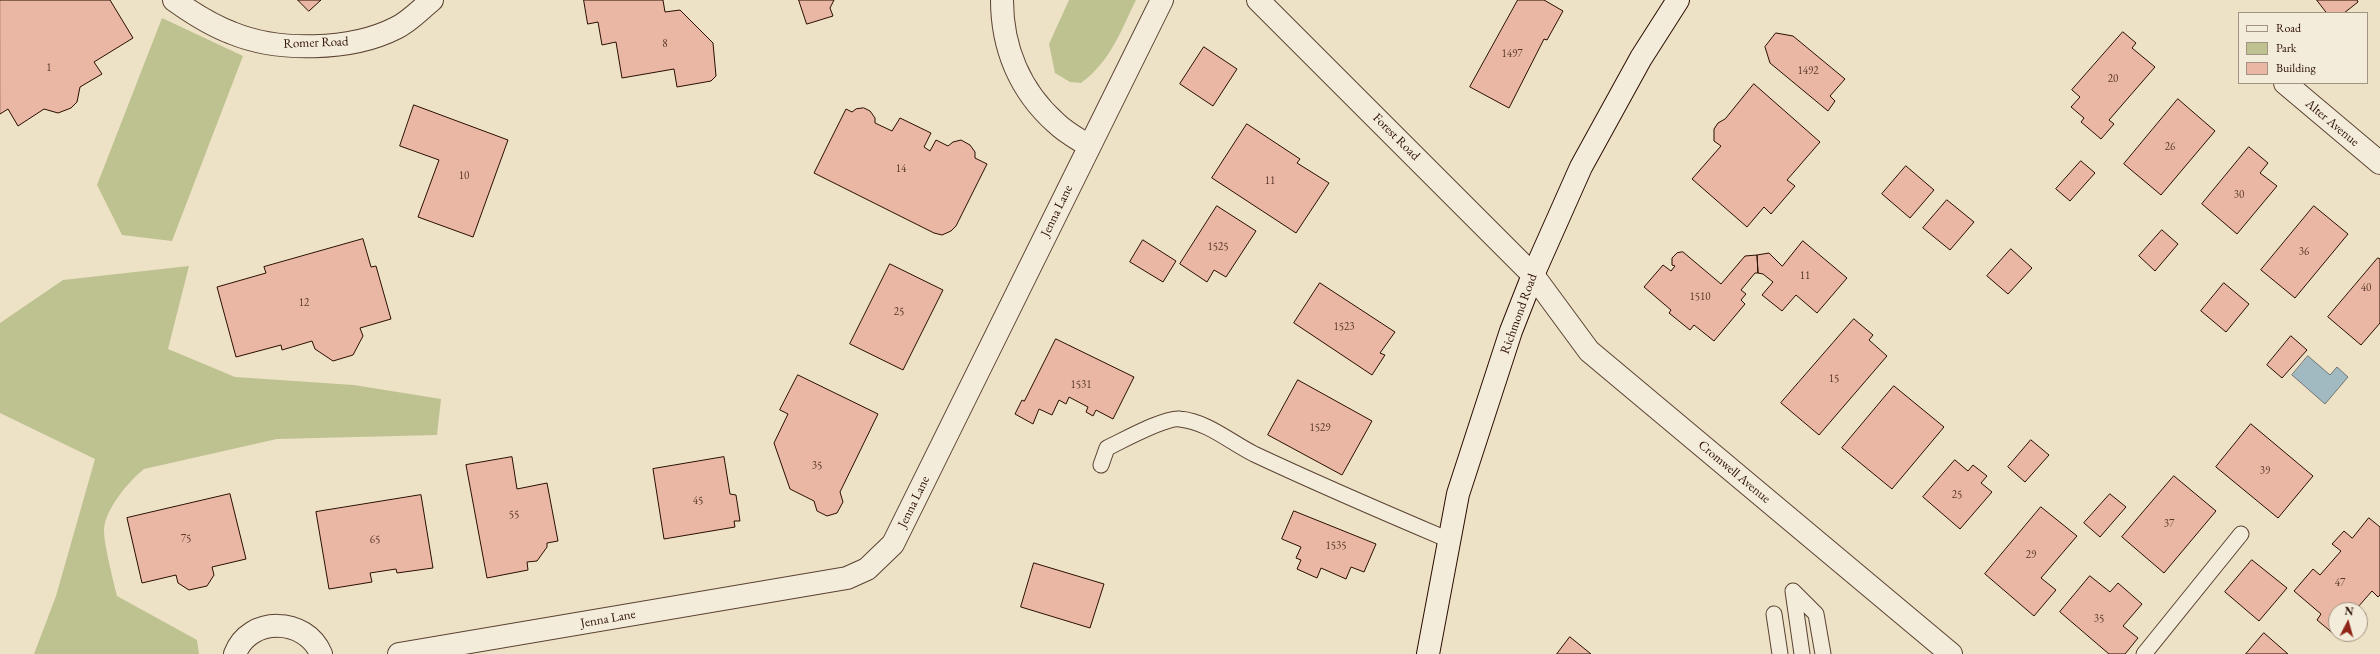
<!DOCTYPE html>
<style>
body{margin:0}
#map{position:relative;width:2380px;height:654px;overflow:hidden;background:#eee2c6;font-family:"EB Garamond",serif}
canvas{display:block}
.legend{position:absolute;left:2238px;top:12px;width:130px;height:72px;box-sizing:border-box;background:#f4ecda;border:1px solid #a39383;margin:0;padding:5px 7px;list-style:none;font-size:12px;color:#290d01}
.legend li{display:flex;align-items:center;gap:8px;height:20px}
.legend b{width:20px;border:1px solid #a39383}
.north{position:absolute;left:2328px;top:602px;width:40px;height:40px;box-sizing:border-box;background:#f4ecda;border:1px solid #a39383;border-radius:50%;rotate:6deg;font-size:11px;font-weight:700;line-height:16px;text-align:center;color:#290d01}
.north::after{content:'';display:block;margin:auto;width:14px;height:18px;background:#8f2418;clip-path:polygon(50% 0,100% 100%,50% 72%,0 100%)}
</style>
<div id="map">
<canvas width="2380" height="654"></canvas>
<ul class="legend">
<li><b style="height:5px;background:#f4ecda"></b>Road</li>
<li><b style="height:11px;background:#bec291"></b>Park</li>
<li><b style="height:11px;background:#e9b7a3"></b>Building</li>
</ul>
<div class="north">N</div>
</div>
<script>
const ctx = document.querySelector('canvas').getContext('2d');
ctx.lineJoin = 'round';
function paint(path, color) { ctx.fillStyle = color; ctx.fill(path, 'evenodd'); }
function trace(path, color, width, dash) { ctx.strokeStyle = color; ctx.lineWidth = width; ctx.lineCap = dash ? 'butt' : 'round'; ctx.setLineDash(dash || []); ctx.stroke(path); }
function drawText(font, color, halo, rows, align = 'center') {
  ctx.font = font + ' "EB Garamond",serif'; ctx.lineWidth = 3.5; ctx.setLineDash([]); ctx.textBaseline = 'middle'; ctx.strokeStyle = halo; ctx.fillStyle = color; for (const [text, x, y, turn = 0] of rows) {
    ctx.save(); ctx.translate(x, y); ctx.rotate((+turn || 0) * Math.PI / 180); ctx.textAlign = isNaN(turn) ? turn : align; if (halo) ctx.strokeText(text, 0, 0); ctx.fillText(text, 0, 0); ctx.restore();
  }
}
const green = new Path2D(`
 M1069,0h67c-15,31 -26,62 -55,83l-11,-1 -15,-9 -6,-29z
 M162,18l81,38 -71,185 -50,-6 -25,-50z
 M189,266l-21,83 67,28 119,8 87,14 -4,36 -160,4 -133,30c-15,12 -39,40 -40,61 0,15 9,49 13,66l80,44 2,14h-165l22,-58 39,-137 -95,-46v-90l63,-43z`);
const water = new Path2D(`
 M2308,356l22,19 7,-8 11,10 -23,27 -33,-29z`);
const building = new Path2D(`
 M0,0h110l23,38 -39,24 8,12 -22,13 -3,15 -6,6 -13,5 -14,-4 -26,17 -10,-17 -8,5z
 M298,0h23l-12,11z
 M584,0h79l2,12 15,-2 33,33 3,33 -5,5 -34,6 -3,-18 -52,9 -6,-36 -14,3 -4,-23 -10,2z
 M799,0h35l-4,8 3,8 -26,8z
 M1518,0h26l19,11 -16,29 -3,-1 -35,69 -39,-21z
 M2317,0h40l1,2 -14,11h-17z
 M2123,32l13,11 -4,5 23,19 -46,53 5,4 -13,15 -20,-17 3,-4 -13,-11 9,-10 -8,-7z
 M1776,33l17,3 52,43 -15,17 5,5 -7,10 -58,-48 -5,-16z
 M1204,47l33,22 -24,37 -33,-22z
 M1754,84l66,58 -33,38 8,6 -24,28 -7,-7 -17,20 -55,-48 29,-33 -7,-5v-12l4,-6 7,-4z
 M2178,99l37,32 -54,64 -37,-31z
 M414,105l94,35 -35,97 -55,-20 21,-57 -39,-14z
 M864,108l6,3 5,7v5l17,8 8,-13 31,15 -7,14 6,4 6,-11 12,6 5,-4 8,-2 9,5 5,7v6l12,6 -31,62 -5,5 -9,4 -8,-2 -120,-60 32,-64 6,3 4,-3z
 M1247,124l53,35 -3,4 32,20 -33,50 -84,-55z
 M2249,147l19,16 -8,10 17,13 -40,48 -35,-30z
 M2081,161l14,12 -25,28 -14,-12z
 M1906,166l28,24 -24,28 -28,-24z
 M1947,200l27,22 -24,28 -27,-22z
 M1217,206l39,25 -30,46 -12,-7 -7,12 -27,-18z
 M2314,206l34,28 -53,64 -34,-28z
 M2162,230l16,14 -23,27 -16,-15z
 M363,239l8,28 5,-1 15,53 -31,9 3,8 -10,19 -20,6 -18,-12 -3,-8 -30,9 -1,-5 -45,12 -19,-70 49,-14 -2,-6z
 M1143,240l33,21 -13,21 -33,-20z
 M1803,241l44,37 -30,35 -21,-18 -14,16 -20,-16 11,-13 -10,-8 -5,-1 -1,-18 12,-2 13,13z
 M2011,249l21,19 -24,26 -21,-18z
 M1683,252l38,32 24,-28 12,-1 1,18h-3l-14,17 5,4 -5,6 4,4 -31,37 -20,-16 -4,5 -21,-17 2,-3 -27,-23 19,-22 8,6 4,-5 -3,-1v-7l5,-5z
 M2378,258l2,1v64l-19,22 -33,-28z
 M890,264l53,26 -40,80 -53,-26z
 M1320,283l75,49 -15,21 5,2 -13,20 -78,-52z
 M2224,283l25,21 -23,28 -25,-21z
 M1854,319l19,16 -4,5 18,16 -68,79 -38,-32z
 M2291,336l16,14 -25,28 -15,-13z
 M1056,339l78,38 -21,42 -17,-9 -3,6 -7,-4 2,-5 -19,-10 -3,7 -7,-4 -7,15 -13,-6 -6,15 -18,-10 7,-14 2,1z
 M798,375l80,39 -38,78 3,10 -6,11 -10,3 -10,-5 -3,-10 -24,-12 -16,-46 14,-29 -8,-4z
 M1298,380l74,41 -30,54 -74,-40z
 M1894,386l50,41 -52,62 -50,-41z
 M2251,424l62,52 -35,42 -62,-51z
 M2031,440l18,15 -24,27 -17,-15z
 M512,457l5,32 30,-6 11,58 -11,2v4l-10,14 -10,1 1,8 -41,8 -21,-113z
 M724,457l6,37 6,1 4,26h-6l1,6 -71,12 -11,-70z
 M1955,460l13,11 5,-6 14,11 -6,7 11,9 -32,37 -37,-32z
 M2174,476l42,35 -52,62 -42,-36z
 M230,494l16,65 -34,8 2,8 -7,11 -18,4 -11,-7 -2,-8 -34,8 -15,-65z
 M2110,494l16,13 -26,30 -16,-14z
 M421,495l12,73 -36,5 -1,-4 -26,4 2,9 -43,7 -13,-77z
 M2041,507l36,29 -36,42 15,12 -22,26 -49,-42z
 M1294,511l82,33 -12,28 -13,-5 -5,12 -25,-11 -4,10 -20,-9 4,-9 -5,-2 5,-11 -19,-8z
 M2369,518l11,9v68l-2,2 -6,-6 -14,16 8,7 -6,8v-12h-24l-1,25 -18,-15 4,-6 -27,-23 19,-22 7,6 21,-24 -9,-7 12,-13 8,7z
 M2252,560l35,28 -28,33 -34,-29z
 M1034,563l70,21 -14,44 -69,-21z
 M2090,576l20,16 8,-9 24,21 -19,22 15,12 -13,16h-16l-49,-42z
 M2264,633l24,21h-42z
 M1570,637l21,17h-34z`);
const lane = new Path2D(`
 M1101,465l6,-17c15,-7 58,-31 73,-29 28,3 50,23 74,35 64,30 129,58 195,86
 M1793,591l23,23 7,40
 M1793,591l9,63
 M1774,614l6,40
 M2144,654l97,-120`);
const street = new Path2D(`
 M174,0c18,13 37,25 58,33 46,19 119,18 164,-5 13,-6 25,-19 36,-28
 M1002,0c0,48 18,91 54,123 9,9 22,16 33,23
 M1258,0l275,275 56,76 362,303
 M2285,83l95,80
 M235,654c14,-38 71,-37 86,0
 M399,654l448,-76 20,-9 26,-25 269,-544`);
const secondary = new Path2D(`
 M1428,654l30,-160 53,-163 22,-56 48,-108 60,-109 37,-58`);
const numberNames = [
 ["8",665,44],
 ["1497",1512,54],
 ["1",49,68],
 ["1492",1808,71],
 ["20",2113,79],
 ["26",2170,147],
 ["14",901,169],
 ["10",464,176],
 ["11",1270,181],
 ["30",2239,195],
 ["1525",1218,247],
 ["36",2304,252],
 ["11",1805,276],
 ["40",2366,288],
 ["1510",1700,297],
 ["12",304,303],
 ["25",899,312],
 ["1523",1344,327],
 ["15",1834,379],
 ["1531",1081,385],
 ["1529",1320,428],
 ["35",817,466],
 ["39",2265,471],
 ["25",1957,495],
 ["45",698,501],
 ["55",514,515],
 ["37",2169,524],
 ["75",186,539],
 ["65",375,540],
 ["1535",1336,546],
 ["29",2031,555],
 ["47",2340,583],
 ["35",2099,619]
];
const streetNames = [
 ["Romer Road",316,43,-2],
 ["Alter Avenue",2332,123,40],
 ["Forest Road",1396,137,45],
 ["Jenna Lane",1057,211,-64],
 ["Richmond Road",1519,314,-70],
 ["Cromwell Avenue",1734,472,40],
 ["Jenna Lane",914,502,-64],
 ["Jenna Lane",608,619,-10]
];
paint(green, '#bec291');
paint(water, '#a1bac1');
trace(water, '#717574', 1);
paint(building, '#e9b7a3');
trace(building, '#290d01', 1);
trace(lane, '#5a4232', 17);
trace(street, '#5a4232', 24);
trace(secondary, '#290d01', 24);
trace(lane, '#f4ecda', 15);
trace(street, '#f4ecda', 22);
trace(secondary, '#f4ecda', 22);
drawText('11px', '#59382a', null, numberNames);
drawText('13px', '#290d01', '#f4ecda', streetNames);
</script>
